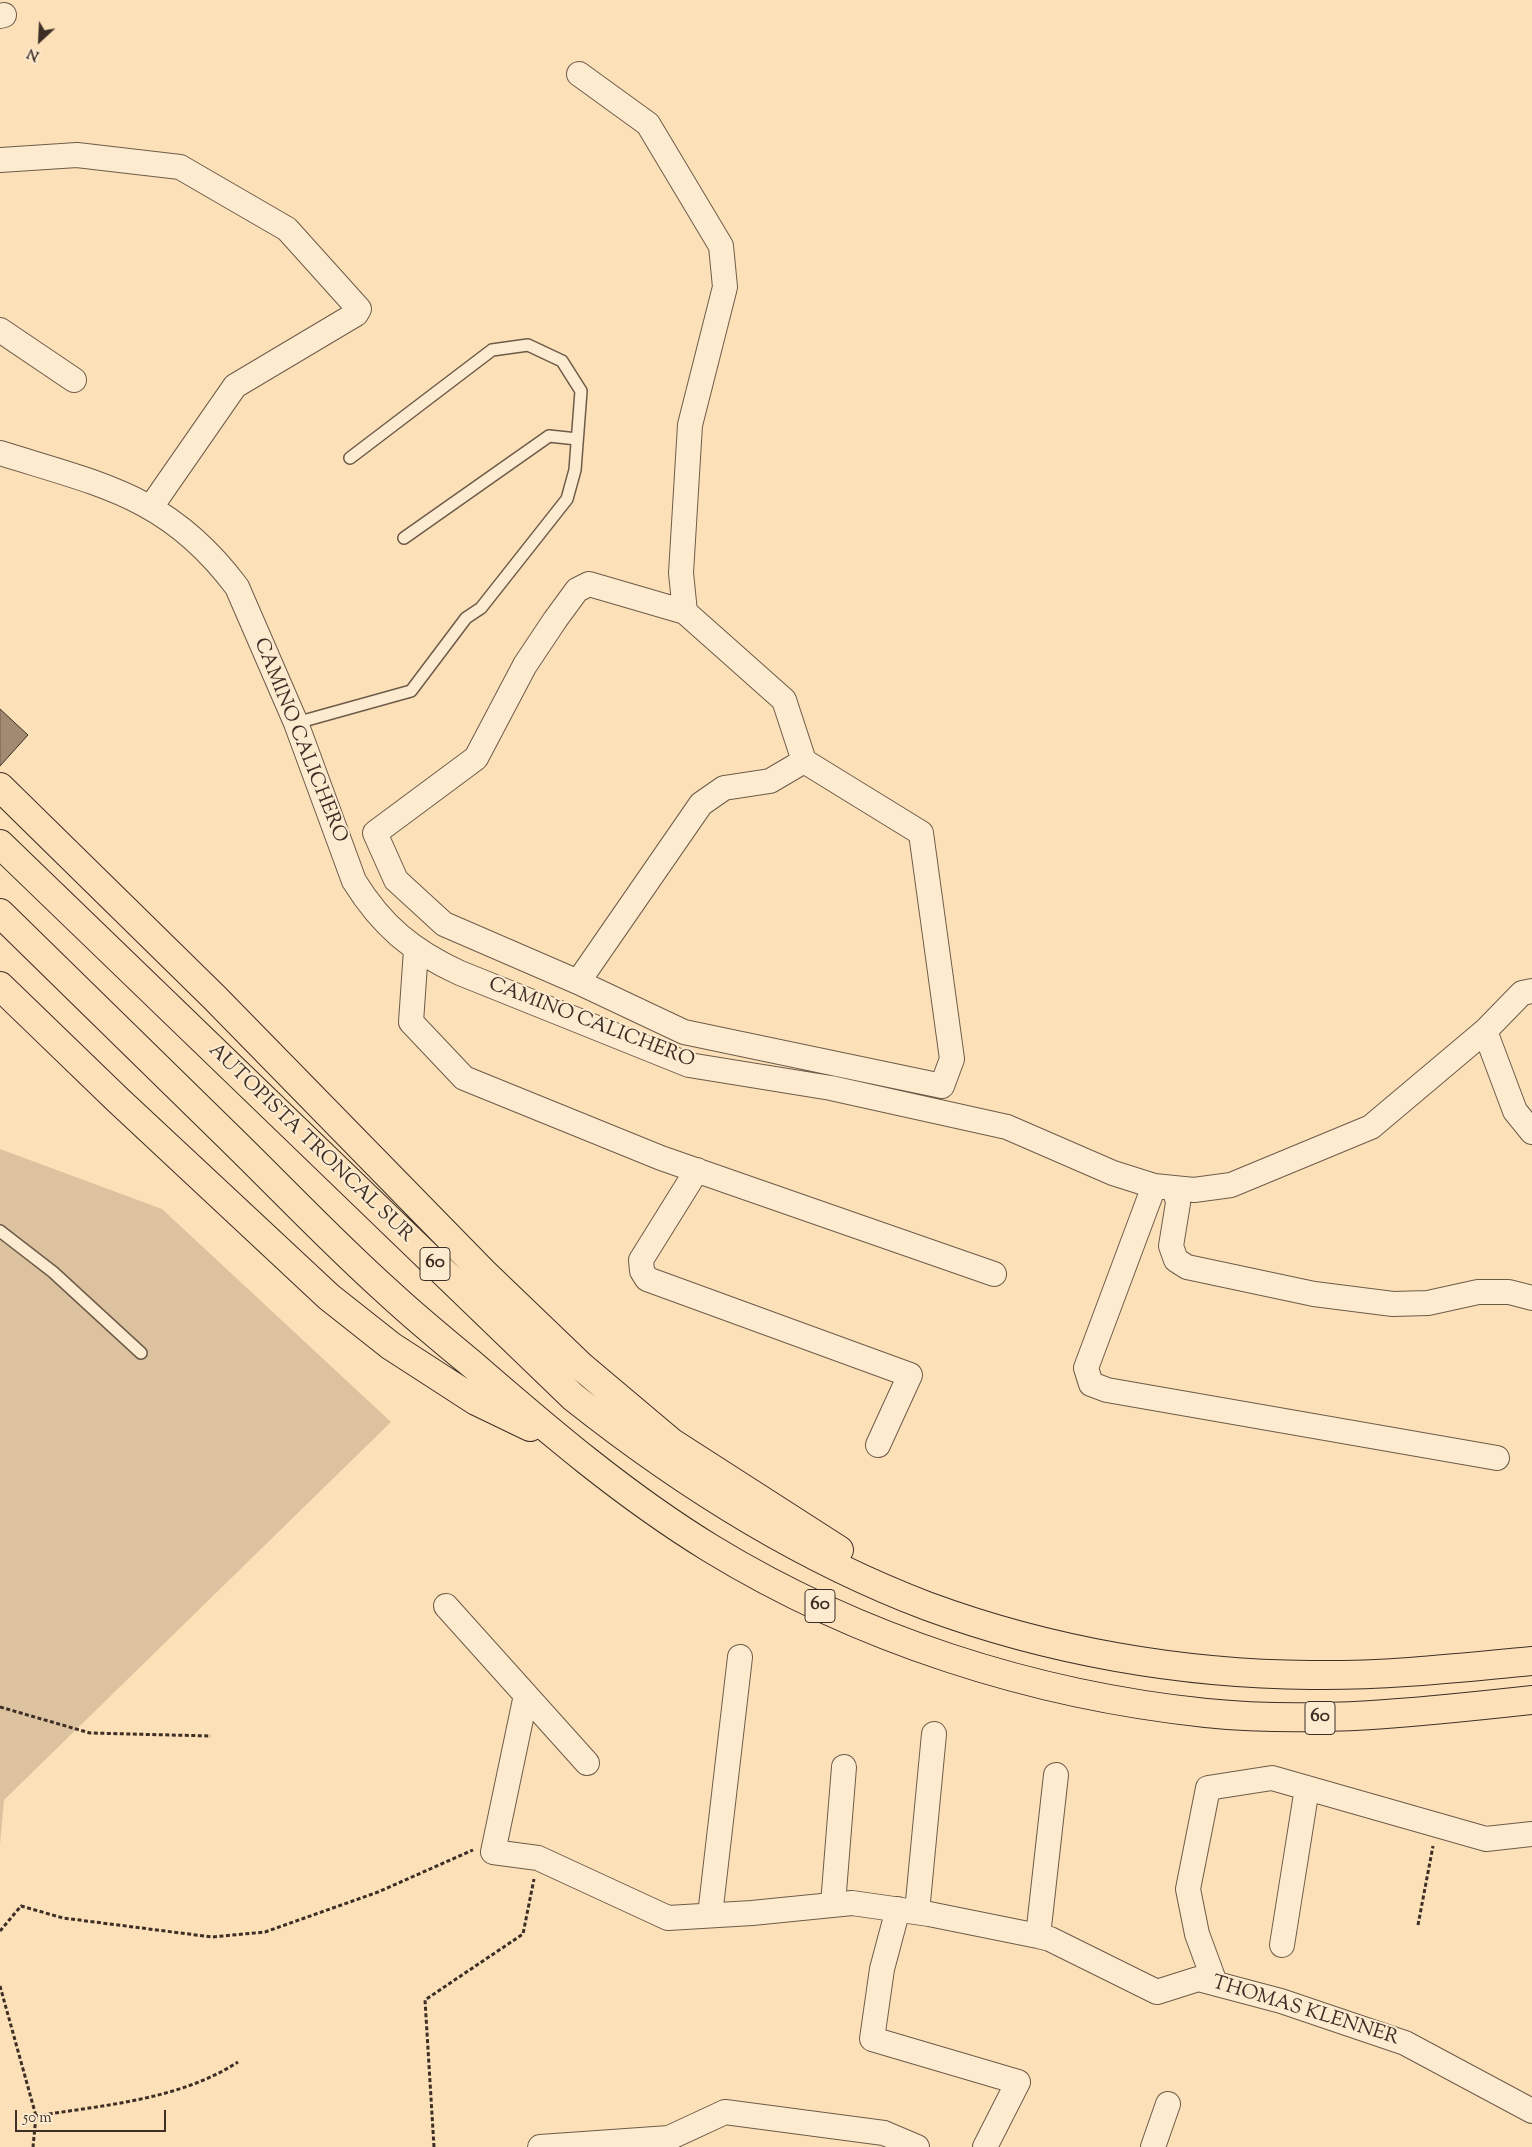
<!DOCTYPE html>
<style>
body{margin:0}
#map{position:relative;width:1532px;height:2147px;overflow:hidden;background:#fce0b7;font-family:"Sorts Mill Goudy",serif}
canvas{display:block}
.north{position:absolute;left:15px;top:15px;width:50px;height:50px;-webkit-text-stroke:4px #fdebd0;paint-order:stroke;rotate:205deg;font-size:14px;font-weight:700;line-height:20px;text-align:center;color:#3d2f26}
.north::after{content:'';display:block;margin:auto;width:18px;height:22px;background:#3d2f26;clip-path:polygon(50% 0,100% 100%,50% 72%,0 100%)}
.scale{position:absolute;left:15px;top:2110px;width:151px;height:22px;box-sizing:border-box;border:2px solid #3d2f26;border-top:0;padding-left:6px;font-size:15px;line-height:18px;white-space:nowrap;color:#3d2f26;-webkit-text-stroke:4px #fdebd0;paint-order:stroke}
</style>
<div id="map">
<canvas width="1532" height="2147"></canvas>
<div class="north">N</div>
<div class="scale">50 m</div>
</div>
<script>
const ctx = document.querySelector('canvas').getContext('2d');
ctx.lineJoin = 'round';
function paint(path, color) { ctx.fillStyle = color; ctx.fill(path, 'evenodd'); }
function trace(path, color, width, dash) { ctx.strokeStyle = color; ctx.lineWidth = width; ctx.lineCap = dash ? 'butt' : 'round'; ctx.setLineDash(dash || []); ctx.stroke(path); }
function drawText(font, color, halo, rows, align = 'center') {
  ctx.font = font + ' "Sorts Mill Goudy",serif'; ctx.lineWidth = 4; ctx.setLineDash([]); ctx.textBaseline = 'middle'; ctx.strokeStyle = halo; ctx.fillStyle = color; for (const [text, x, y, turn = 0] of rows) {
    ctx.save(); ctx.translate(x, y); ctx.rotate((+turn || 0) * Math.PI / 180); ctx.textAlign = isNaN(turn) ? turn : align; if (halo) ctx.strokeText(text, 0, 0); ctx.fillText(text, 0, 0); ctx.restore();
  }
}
const green = new Path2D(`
 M0,1149l162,60 229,213 -387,378 -4,45z`);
const building = new Path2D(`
 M0,709l28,26 -28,31z`);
const path = new Path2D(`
 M0,1707l90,26 121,3
 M1418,1925l15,-79
 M0,1931l21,-25 42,12 149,19 53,-5 113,-40 95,-42
 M0,1986l36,130 -3,31
 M36,2116c68,-11 143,-16 202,-54
 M434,2147l-9,-147 98,-66 11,-55`);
const lane = new Path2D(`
 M404,538l145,-102 28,3
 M296,723l115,-32 55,-73 15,-10 86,-109 8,-29 6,-79 -19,-30 -34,-16 -36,5 -142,108
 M0,1231l53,41 88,81`);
const street = new Path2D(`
 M0,16l4,-1
 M579,74l69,50 73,122 4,41 -35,138 -9,148 4,39
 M0,160l77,-5 103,12 107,62 72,80 -3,5 -121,72 -84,121
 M0,330l74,50
 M0,453c102,32 169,43 237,134l59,136 58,158c28,45 58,70 106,92l229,92 142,23 176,39 106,46 41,13 40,4 37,-5 140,-58 114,-96 37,-38 10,-2
 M416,950l-5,72 53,56 197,80 333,116
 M578,982l123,-178 23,-16 46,-7 34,-20 117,72 31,226 -10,27 -258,-54 -106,-50 -134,-58 -48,-44 -21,-47 101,-75 49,-93 30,-45 22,-30 12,-6 96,28 99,88 20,61
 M1485,1031l30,80 17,21
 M697,1170l-56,90 1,11 5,8 263,96 -32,70
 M1154,1186l-68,182 5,16 16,6 390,68
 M1175,1189l3,14 -7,43 5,14 11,7 127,27 79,10 35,-1 50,-11h31l23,6
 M446,1606l141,157
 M526,1695l-33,157 45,6 130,60 84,-5 100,-10 77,11 109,22 12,3 107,53 41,-13 83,22 124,42 127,68
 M833,1904l11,-137
 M898,1909l-16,60 -10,70 146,43 -33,65
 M917,1912l17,-178
 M710,1915l30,-258
 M1038,1936l18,-161
 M1282,1945l25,-157
 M1215,1983l-18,-49 -9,-45 20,-101 64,-10 214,61 46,-5
 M540,2147l129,-9 56,-26 159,21 33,14
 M1153,2147l15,-43`);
const highway = new Path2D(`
 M0,787l215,211 268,274 99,95 89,75 168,108
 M0,844l573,553c107,85 225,160 354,209 122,45 254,68 384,69 74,1 147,-7 221,-14
 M0,913c78,77 156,153 234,229 52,51 102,104 156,152 27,25 55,48 83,71 76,66 151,130 237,183 149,91 323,147 496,165 109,11 217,-1 326,-13
 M0,986l118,114 211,197 62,49 85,55 54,26`);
const shields = [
 [435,1264,30],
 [820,1606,30],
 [1320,1718,30]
];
const shieldNames = [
 ["60",435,1264],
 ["60",820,1606],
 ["60",1320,1718]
];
const streetNames = [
 ["CAMINO CALICHERO",299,741,68],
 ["CAMINO CALICHERO",591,1024,21],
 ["AUTOPISTA TRONCAL SUR",310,1144,44],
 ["THOMAS KLENNER",1305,2012,17]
];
paint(green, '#dcc29e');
paint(building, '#a08b71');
trace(building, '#3d2f26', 1);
trace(lane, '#6d5b4a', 14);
trace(street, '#6d5b4a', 26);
trace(highway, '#3d2f26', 30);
trace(path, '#3d2f26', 3, [4, 2.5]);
trace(lane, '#fdebd0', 11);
trace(street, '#fdebd0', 24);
trace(highway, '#fce0b7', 28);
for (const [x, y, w] of shields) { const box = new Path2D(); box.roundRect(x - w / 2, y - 16.5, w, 33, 4); ctx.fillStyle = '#fdebd0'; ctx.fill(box); trace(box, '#3d2f26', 1); }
drawText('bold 19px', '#3d2f26', null, shieldNames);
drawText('20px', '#3d2f26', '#fdebd0', streetNames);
</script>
